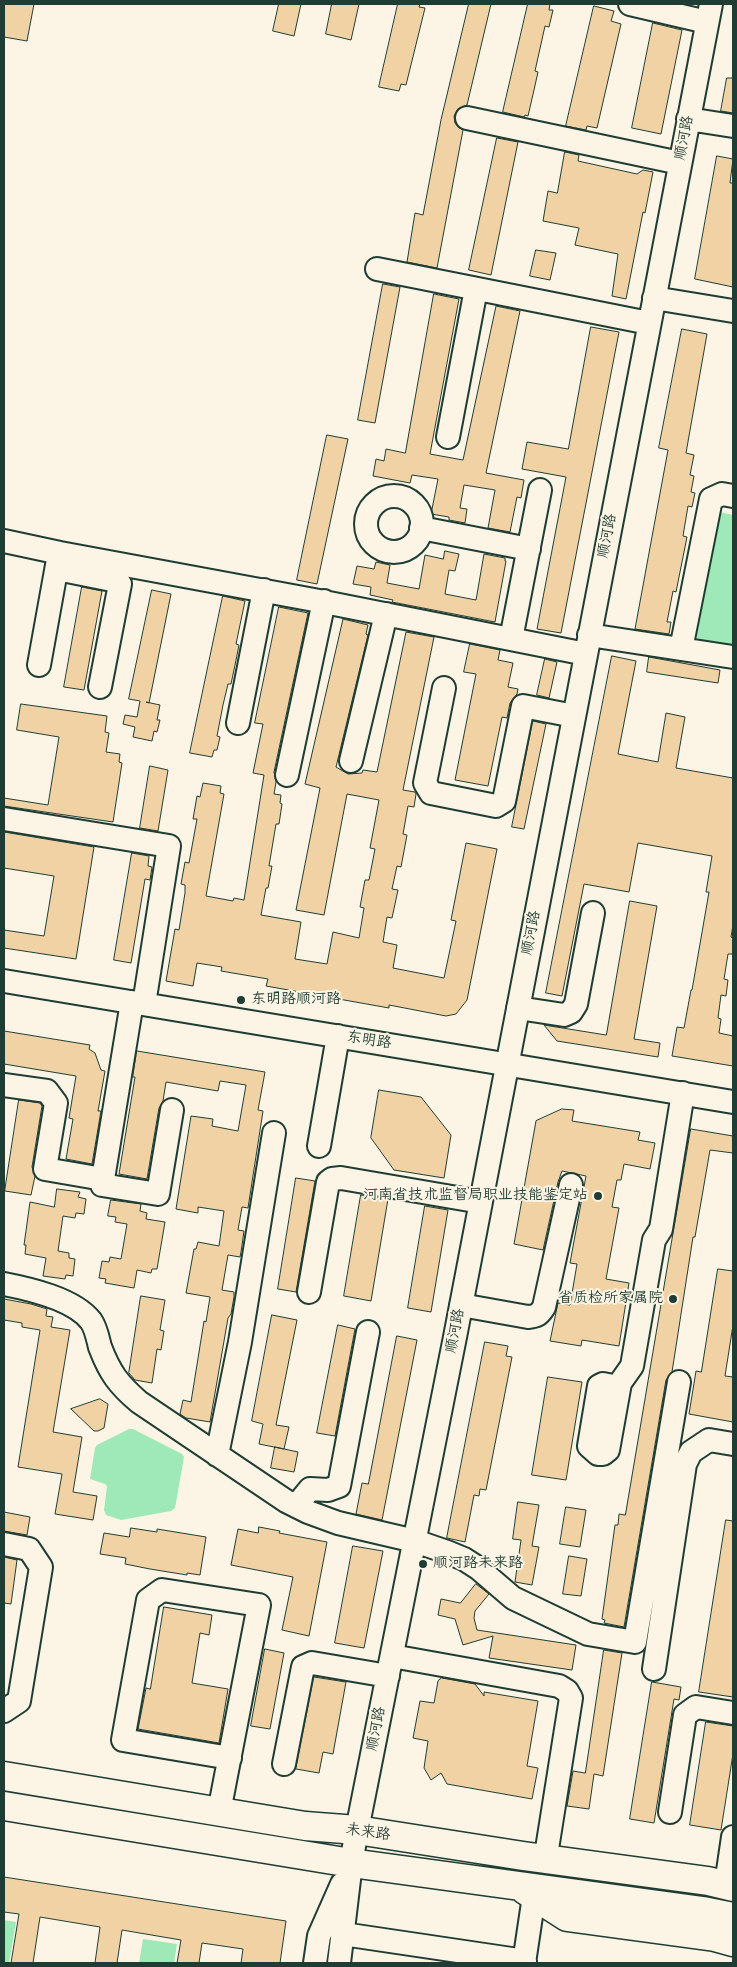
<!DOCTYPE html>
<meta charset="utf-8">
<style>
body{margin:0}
#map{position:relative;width:737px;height:1967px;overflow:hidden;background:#fcf5e5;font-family:"Architects Daughter",sans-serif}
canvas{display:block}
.frame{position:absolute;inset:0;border:5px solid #1f3d34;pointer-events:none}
</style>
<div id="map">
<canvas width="737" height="1967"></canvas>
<div class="frame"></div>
</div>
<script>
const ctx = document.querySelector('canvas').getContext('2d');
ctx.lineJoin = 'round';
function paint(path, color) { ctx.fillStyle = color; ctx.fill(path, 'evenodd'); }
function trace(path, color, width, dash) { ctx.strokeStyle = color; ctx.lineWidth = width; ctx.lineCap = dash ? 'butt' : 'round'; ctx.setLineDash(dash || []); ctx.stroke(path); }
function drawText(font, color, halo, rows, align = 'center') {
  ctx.font = font + ' "Architects Daughter","LXGW WenKai TC",sans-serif'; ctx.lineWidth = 4; ctx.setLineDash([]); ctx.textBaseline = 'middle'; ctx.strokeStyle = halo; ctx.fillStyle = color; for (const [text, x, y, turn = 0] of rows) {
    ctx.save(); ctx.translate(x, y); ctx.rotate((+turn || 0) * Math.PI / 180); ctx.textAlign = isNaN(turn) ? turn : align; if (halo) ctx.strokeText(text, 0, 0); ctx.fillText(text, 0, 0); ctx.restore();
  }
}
const green = new Path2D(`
 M715,511l18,4v131l-43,-8z
 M129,1429h4l49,25 2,3 -9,51 -4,3 -50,9 -15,-5 -2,-5 3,-24 -2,-2 -15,-5 5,-31 2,-3z
 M4,1920l12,2 -7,41h-5z
 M143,1939l34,5 -3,19h-35z`);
const building = new Path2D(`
 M4,4h30l-7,37 -23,-4z
 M279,4h22l-7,32 -21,-5z
 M332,4h27l-8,36 -25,-6z
 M398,4h22l-1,3 6,1 -19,77 -5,-1 -2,7 -20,-4z
 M469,4h22l-24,101 -9,4 -4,7 1,7 3,4 5,3 -26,138 -30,-6 8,-49 8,2 18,-95z
 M528,4h22l-1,6h4l-4,17 -4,-1 -10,45 3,1 -4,18 -6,26 -3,-1 -1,2 -21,-5z
 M594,6l20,5 -3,10 10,3 -24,104 -10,-2 -1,4 -20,-4z
 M653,23l29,7 -21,104 -29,-6z
 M727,78h6v35l-12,-2z
 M497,138l21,4 -27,133 -22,-5z
 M565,152l14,3 -1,6 59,13 6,-4 10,2 -8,41 -2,-1 -17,87 -14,-3 6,-42 -43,-9 4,-17 -36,-7 5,-30 9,2z
 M717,156l16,3 -3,24h3v104l-38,-8z
 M536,250l20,3 -6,27 -20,-4z
 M383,284l17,3 -25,136 -17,-3z
 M434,294l25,5 -29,155 33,6 33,-154 24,5 -34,162 38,7 -3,18 -4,-1 -7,35 -22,-4 7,-38 -31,-5 -4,23 7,1 -2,14 -16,-3v-3l-18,-3 7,-35 -26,-4 -2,8 -37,-7 3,-17 8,2 2,-12 19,4z
 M591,327l28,5 -58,301 -24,-4 29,-152 -44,-8 5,-27 41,7z
 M682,329l25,5 -21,119 8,2 -4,20 4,1 -3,16 4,1 -3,14 -4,-1 -5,30 4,1 -11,55 -3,-1 -6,31h4l-2,12 -34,-5 33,-179 -9,-2z
 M327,435l21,4 -31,145 -20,-4z
 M445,551l14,3 -4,17 -6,-1 -4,24 31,6 8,-46 21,4v3h1l-11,61 -103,-20 1,-2 -23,-5 1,-8 -18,-3 4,-18 17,3 2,-7 14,3 -3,18 32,6 6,-34 18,4z
 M82,587l20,4 -18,99 -20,-3z
 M152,590l19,4 -22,109 -3,-1 14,3 -3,15h3l-3,12 -3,-1 -2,10 -19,-4 2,-10 -12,-3 2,-9 12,2 3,-16 -11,-2z
 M223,596l22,5 -9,43 3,1 -4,20 -4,19h-3l-5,21 -6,31 3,1 -3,13h-3l-2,7 -22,-4z
 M279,607l29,6 -34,159 2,10 -2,12 7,1 -1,8 2,1 -3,20h-3l-7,42h3l-4,22h-2l-5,27 40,7 -6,37 32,5 6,-32 26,6 5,-30 -4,-1 5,-27h4l6,-31 -5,-1 9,-48 -32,-6 -23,121 -28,-5 24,-122 -15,-4 38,-165 25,6 -2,9 2,1 -32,132 12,7 14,-1 1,-3 14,2 29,-140 28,5 -31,153 12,2 1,2 -2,13 -6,-1 -5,28 4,1 -6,32 -4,-1 -5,23 6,1 -6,28 -5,-1 -4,25 14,3 -4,23 51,10 12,-57 -5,-1 15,-77 31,6 -30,151 -11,14 -10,2 -57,-11v3l-123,-22 2,-7 -47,-8 1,-4 -25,-4 -4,23 -27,-5 9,-52 4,1 6,-37v-8l-4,-1 4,-22 4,1 8,-44h-4l4,-23 3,1 3,-14 18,3 -1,7 4,1 -18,102 27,5 1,-3 10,2 20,-125 -11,-2 10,-49 -8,-1z
 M470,644l30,6 -2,10 15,3 -5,24 10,2 -1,5 -7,9 -3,15 -5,-1 -14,69 -33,-6 21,-106 -12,-2z
 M612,656l24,5 -18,93 40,8 8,-49 19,4 -9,51 57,10v147l-2,12 2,1v16h-5l-4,25 4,1 -2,16 -5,-1 -3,23 3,1 -2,14 14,3v30l-61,-10 5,-29 7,1 7,-38h1l17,-98h-3l6,-36 -74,-13 -9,49 -45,-8 -22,112 -16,-3z
 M649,657l71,13 -2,13 -71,-11z
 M545,659l12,3 -8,36 -12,-3z
 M21,704l86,12 -2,16 4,1 -3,19 14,2 -1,8 3,1 -9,59 -109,-16v-8l44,7 11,-68 -42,-7z
 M533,721l13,3 -22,105 -12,-2z
 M150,766l18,4 -10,61 -18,-3z
 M4,832l90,15 -18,112 -72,-11v-18l40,6 10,-60 -50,-8z
 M132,853l17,3 -1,10 4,1 -2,13 -5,-1 -14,84 -17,-3z
 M630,901l27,5 -23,133 26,4 -2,14 -101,-16 -13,-16 62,10z
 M4,1031l86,14 -1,4 6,4 6,17 4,1 -7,40h3l-9,53 -26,-5 7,-40 -4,-1 7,-42 -72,-12z
 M137,1051l128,21 -7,38 5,1 -15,97 -6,-1 -4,23 6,1 -3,21 -1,5 -12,-2 -6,35 12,2v5l-3,17 -3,4 -18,104 -24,-4 -6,-4 3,-14 8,2 13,-81 2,1 4,-25 -24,-4 8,-44h2l2,-7 21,4 5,-35 -26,-4v6l-22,-4 15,-93 22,3 -1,7 26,5 8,-46 -26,-4 -2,10 -52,-9 -3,19 -4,7 -12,71 -28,-5 16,-97h-2z
 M379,1090l42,7 30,38 -7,43 -50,-8 -23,-32z
 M19,1100l21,3 2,3 -10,61 3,9 -4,19 -26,-4z
 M562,1109l12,1 -2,11 68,11 -2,8 17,3 -5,26 -26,-5 -3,16h-4l-5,27 7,1 -13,71 23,4 -10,63 -37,-6 -1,6 -31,-5 8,-38 12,2 7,-41 -7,-1 16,-87 -24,-5 -4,11 -15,68 -29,-6 22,-123z
 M691,1129l42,7v17l-23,-3 -15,87h-2l-21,135 -6,8 -42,247 -20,-4 1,-3 -3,-1 13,-94h3l1,-11 6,1z
 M296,1178l19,3 -19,111 -18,-3z
 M57,1189l23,3 -2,5 8,2 -2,15 -8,-1 -1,5 -12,-2 -5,35 11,2v5l6,1 -2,17 -7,-1 -1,4 -22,-3 3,-18 -21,-4 1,-9h-2l6,-43 24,5z
 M361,1195l27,4 -17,102 -27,-5z
 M111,1200l30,4 -1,7 7,2 -1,6 19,3 -8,47h-5l-1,4 -14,-3 -3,18 -29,-5 1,-4 -7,-1 3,-17 7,1 1,-5 11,2 6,-35 -12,-2 1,-5 -8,-1z
 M425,1206l23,4 -17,102 -23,-4z
 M718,1269l15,2v54l-8,51 8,1v45l-44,-8 7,-43 5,1z
 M141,1296l24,4 -5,30 4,1 -3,19 -4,-1 -5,34 -17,-3 -6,-7z
 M4,1299l27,5 16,5 -1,7 7,1 -2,10 19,3 -17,102 29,5 -9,55 24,4 -4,24 -38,-6 7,-40 -44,-7 22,-137 -18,-3v-4l-18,-3z
 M272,1315l25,5 -21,105 13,2 -5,22 -25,-5 4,-20 -11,-3z
 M338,1325l17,4 -20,107 -18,-3z
 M397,1336l20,4 -35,180 -26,-6 6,-31 6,1z
 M485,1342l23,4 -2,10 6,1 -26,133 -6,-1 -1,7 -5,-1 -9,47 -18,-4z
 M548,1377l34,5 -16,98 -34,-5z
 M100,1399l8,5 -4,24 -6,3h-4l-23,-22z
 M275,1447l23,5 -4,20 -23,-4z
 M518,1502l21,3 -7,41 7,1 -7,38 -17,-3 6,-42 -8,-1z
 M566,1507l20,3 -6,37 -20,-3z
 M4,1512l26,5 -3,18 -23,-4z
 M726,1520l7,1v176l-34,-5z
 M259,1527l21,4 -1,2 48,9 -18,94 -27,-6 11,-53 -62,-12 7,-36 20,4z
 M131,1528l26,4v-3l49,8 -6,38 -13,-2v2l-37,-6 -25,-5 1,-6 -26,-4 4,-21 25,4z
 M353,1546l30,5 -19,97 -29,-5z
 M569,1556l18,3 -6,37 -18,-2z
 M4,1557l13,3 -6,44 -7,-1z
 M476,1584l13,10 -14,17 -1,7 3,12 99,15 -4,25 -83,-12 4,-22 -30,9 -8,-26 -17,-4 3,-16 19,4z
 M164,1607l48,8 -3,20 -9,-2 -8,50 36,6 -9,54 -81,-14 8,-41 4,1z
 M265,1649l19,4 -14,76 -19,-3z
 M604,1650l18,3 -19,123 -9,-2 -5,35 -22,-3 6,-35 12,2z
 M314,1677l32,5 -13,72 -10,-2 -4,21 -23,-4z
 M442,1678l33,6 9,12v-4l54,9 -11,65 11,2 -6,31 -85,-15 -6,-11 -10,7 -7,-12 4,-27 -15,-3 7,-37 14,2 4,-22z
 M652,1682l29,5 -2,13 -5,-1 -20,124 -24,-4z
 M706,1722l27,4v28l-12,76 -31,-5z
 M4,1877l282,44 -6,42h-39l2,-14 -41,-6 -3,20h-22l4,-23 -59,-10 -5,33h-22l5,-36 -60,-10 -7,46h-22l8,-49 -15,-2z`);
const minor = new Path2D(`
 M630,4l77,18
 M467,118l213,45
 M688,119l45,7
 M377,269l272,54
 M654,298l79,13
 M448,437l28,-148
 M366 524a28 28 0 1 1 56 0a28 28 0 1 1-56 0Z
 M421,528l108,21
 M4,541l56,12 254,47 272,54
 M57,569l60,12 3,3 -20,103
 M589,635l144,22
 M511,639l29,-149
 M681,649l30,-150 11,-5 11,2
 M39,665l20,-111
 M444,688l-19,95 6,10 65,13 8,-5 19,-95 51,10
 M238,723l26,-133
 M351,761l35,-147
 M287,775l37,-174
 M4,819l165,27 -25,158
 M4,981l729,121
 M518,1008l46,7 7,-3 5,-8 17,-91
 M4,1085l43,6 9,12 -11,66 58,10 -1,6 56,9 14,-84
 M319,1146l19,-110
 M103,1179l29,-177
 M4,1284c26,5 70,15 87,37 5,7 7,18 9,26 10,26 18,37 39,55l147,99 22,11 30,11 77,18 32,11 17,7 14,9 35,30 75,36 47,8 44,-260
 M309,1292l19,-110 4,-3 9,-1 140,24
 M461,1305l67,12c9,-1 11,-2 16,-10l27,-122
 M618,1394l-5,-8 -10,-2 -4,2 -10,60 9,8h5l5,-4 12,-67 12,-17 22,-126 7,-11 22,-136
 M217,1455l23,-113 34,-209
 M296,1506l14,-17 18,1 11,-4 29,-154
 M4,1544l25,5 12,18 -22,134 -15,10
 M392,1656l167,30 8,5 4,7 -24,151
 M654,1669l31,-205 6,-12 18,-12 24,4
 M284,1764l19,-97 9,-4 76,13
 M219,1812l40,-207 -97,-15 -14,10 -25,140 107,18
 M670,1812l15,-97 11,-8 37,6
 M728,1871l5,-34
 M343,1934l182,27
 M315,1963l4,-27 23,-52
 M339,1963l12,-100 6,-33 98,-493 256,-1333
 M524,1963l10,-67`);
const major = new Path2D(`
 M4,1776l301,50 52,4 166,26 185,25 25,6
 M4,1806l347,57 352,48 30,6
 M525,1890l42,27 148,20 18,5`);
const markers = [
 [241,1000,5,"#1f3d34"],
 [598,1196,5,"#1f3d34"],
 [673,1299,5,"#1f3d34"],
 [423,1564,5,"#1f3d34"]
];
const streetNames = [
 ["顺河路",685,138,-79],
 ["顺河路",608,536,-79],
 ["顺河路",532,933,-79],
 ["东明路",369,1041,9],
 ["顺河路",456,1331,-79],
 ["顺河路",377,1729,-79],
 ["未来路",368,1833,8]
];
const poiNames = [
 ["东明路顺河路",251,1000],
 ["河南省技术监督局职业技能鉴定站",588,1196,"right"],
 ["省质检所家属院",663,1299,"right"],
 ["顺河路未来路",433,1564]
];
paint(green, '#9fe8b7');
paint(building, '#f1d2a4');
trace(building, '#1f3d34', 1);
trace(minor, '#1f3d34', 26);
trace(major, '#1f3d34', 31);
trace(minor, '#fcf5e5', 22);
trace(major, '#fcf5e5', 28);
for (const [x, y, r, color] of markers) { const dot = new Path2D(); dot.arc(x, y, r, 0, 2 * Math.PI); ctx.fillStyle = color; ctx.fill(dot); trace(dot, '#fcf5e5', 2); }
drawText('15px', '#1f3d34', '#fcf5e5', streetNames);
drawText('15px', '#1f3d34', '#fcf5e5', poiNames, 'left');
</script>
